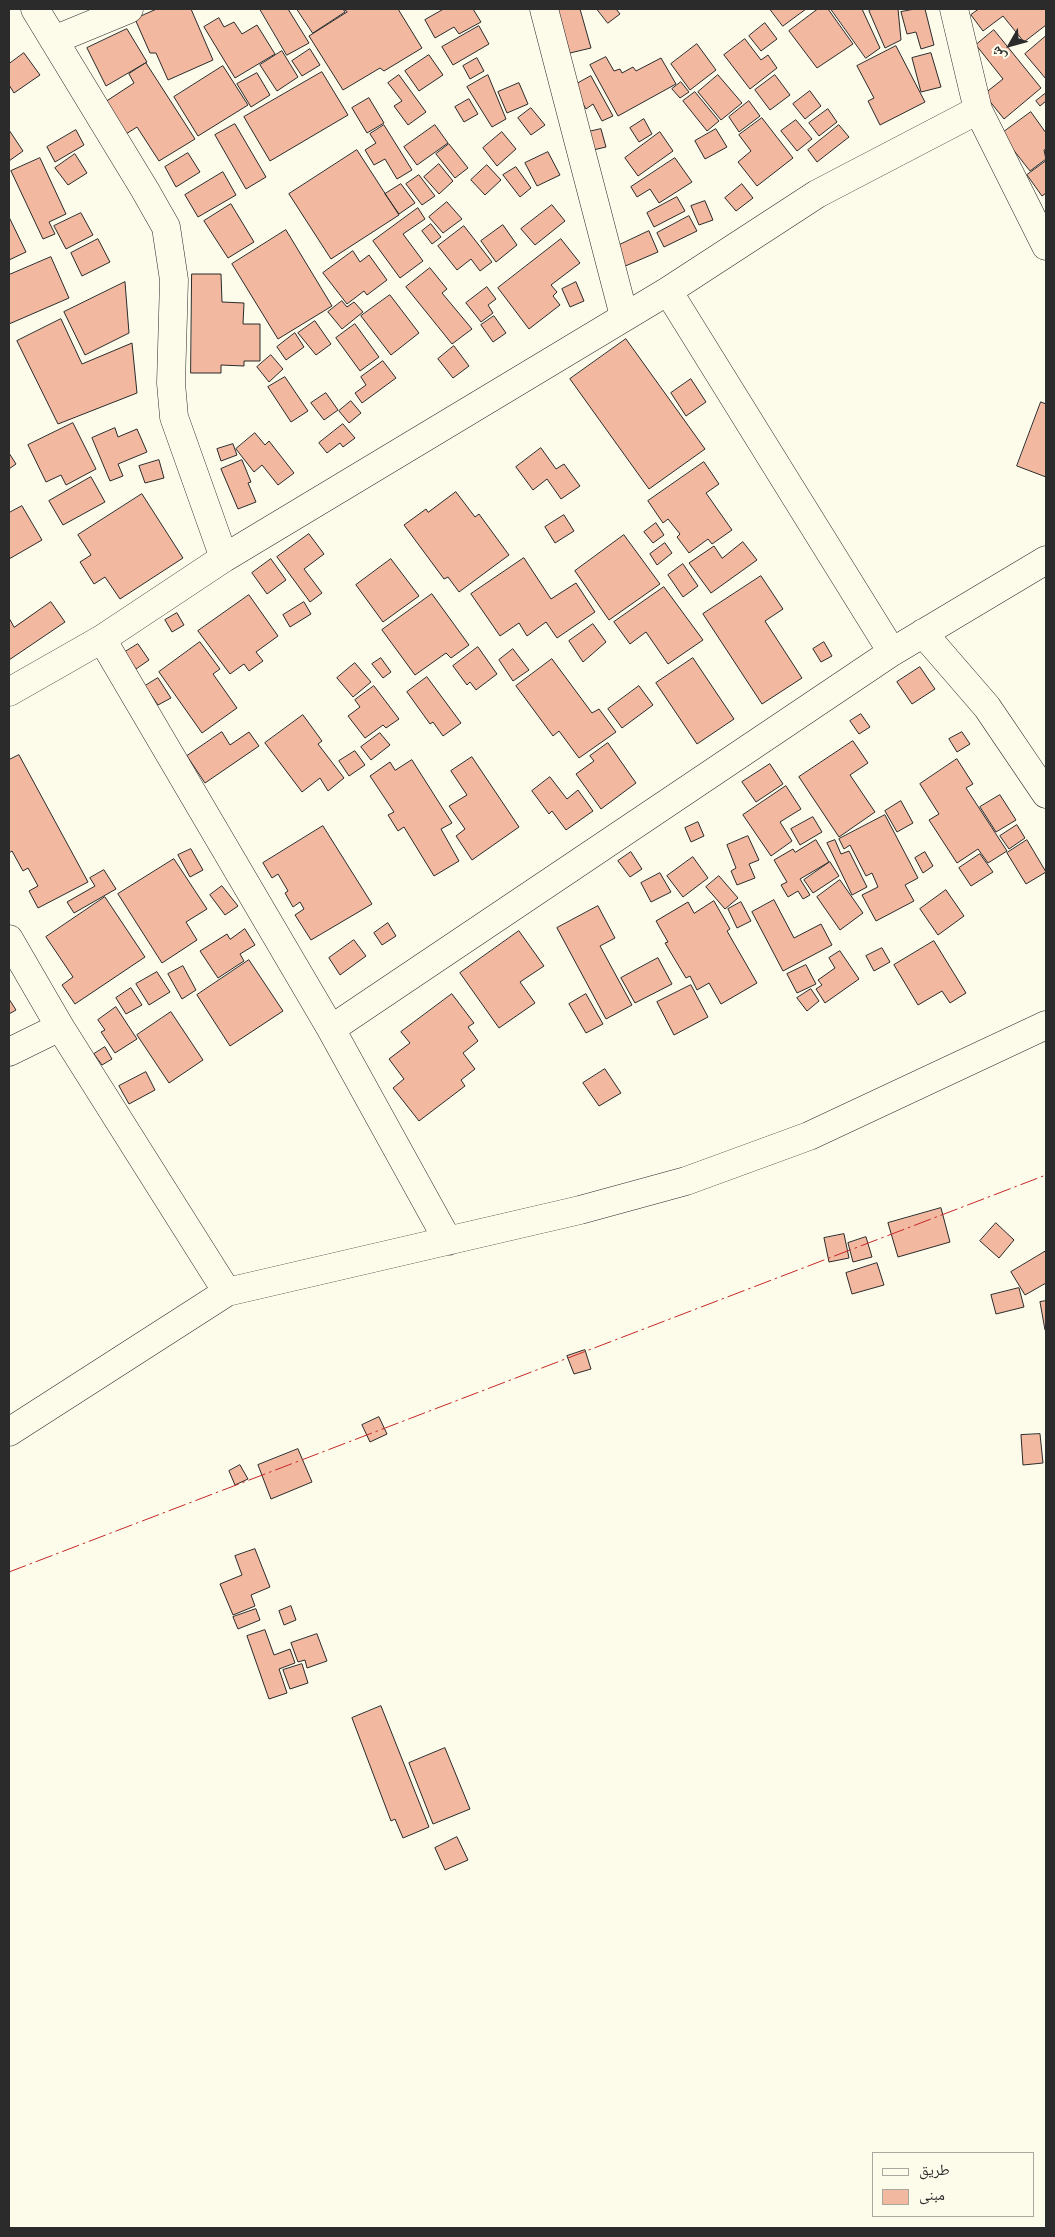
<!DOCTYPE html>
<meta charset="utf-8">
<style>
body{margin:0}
#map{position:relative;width:1055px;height:2237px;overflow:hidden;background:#fdfbea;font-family:Roboto,"Noto Naskh Arabic",sans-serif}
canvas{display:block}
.frame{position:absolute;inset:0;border:10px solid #2b2b2b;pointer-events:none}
.legend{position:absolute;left:872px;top:2152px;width:162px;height:65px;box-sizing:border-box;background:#fdfbea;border:1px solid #a9a89e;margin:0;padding:6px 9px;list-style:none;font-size:15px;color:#2b2b2b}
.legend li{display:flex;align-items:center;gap:10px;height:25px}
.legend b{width:25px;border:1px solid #a9a89e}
.north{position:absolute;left:985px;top:20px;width:50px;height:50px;-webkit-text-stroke:4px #fdfbea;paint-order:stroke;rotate:232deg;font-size:14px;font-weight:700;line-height:20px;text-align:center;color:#2b2b2b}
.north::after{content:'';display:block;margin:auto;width:18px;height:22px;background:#2b2b2b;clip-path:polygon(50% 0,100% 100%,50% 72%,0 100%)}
</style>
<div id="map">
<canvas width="1055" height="2237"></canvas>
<div class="frame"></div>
<ul class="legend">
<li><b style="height:6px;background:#fdfbea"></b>طريق</li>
<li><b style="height:14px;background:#f2b8a0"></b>مبنى</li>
</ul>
<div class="north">ش</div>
</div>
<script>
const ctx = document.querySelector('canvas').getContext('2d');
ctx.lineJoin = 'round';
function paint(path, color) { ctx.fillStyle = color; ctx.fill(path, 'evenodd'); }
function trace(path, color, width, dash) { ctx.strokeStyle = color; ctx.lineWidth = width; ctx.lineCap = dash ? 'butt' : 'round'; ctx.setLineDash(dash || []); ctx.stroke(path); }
const building = new Path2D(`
 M157,9h34l22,51 -45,20 -12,-27h-6l-15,-34z
 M260,9h28l21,34 -22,12z
 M297,9h46l2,3 -32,21z
 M344,9h54l24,39 -38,23 -4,-3 -37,22 -34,-54 38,-24z
 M444,9h29l8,13 -22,12 -5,-7 -19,11 -10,-18z
 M558,9h22l11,39 -21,5z
 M597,9h19l4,5 -12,9z
 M770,9h36l-23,17z
 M818,9h10l25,35 -36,24 -28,-37z
 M831,9h31l18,39 -14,10z
 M872,9h26l3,31 -16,8 -16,-37z
 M915,9h10l9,36 -13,4 -5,-17 -9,2 -6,-22z
 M979,9h67v16l-22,17 -21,-26 -20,15 -12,-16z
 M219,18l5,9 10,-5 8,12 15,-9 18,29 -40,24 -31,-51z
 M765,23l12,16 -16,12 -12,-15z
 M479,26l10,18 -36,21 -11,-18z
 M127,29l20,33 -41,24 -19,-38z
 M994,30l47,58 -37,31 -20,-25 19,-15 -27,-34z
 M1046,36v43l-21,-25z
 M745,39l16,21 7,-5 9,13 -27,21 -26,-34z
 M697,44l19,26 -26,20 -19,-26z
 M896,46l29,56 -45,23 -12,-24 6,-3 -17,-32z
 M310,49l10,16 -18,11 -10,-15z
 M282,51l16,26 -21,14 -17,-26z
 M24,53l16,22 -26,18 -5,-8v-21z
 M931,53l10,34 -20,5 -9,-34z
 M429,55l14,20 -24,16 -14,-20z
 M606,57l8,14 6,-2 2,4 11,-6 3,4 25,-13 15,26 -58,32 -28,-51z
 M477,58l7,13 -14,8 -7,-13z
 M146,63l49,76 -36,22 -22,-34 -11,7 -21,-32 29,-19 -5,-9z
 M223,66l25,39 -50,31 -24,-39z
 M322,72l26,43 -78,46 -26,-44z
 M257,73l13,22 -19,12 -14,-23z
 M399,75l27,37 -18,13 -14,-19 8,-5 -14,-18z
 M488,75l18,44 -14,8 -25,-40z
 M718,75l24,28 -21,17 -23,-28z
 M775,75l15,20 -20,15 -15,-20z
 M591,76l22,40 -11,5 -9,-17 -7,5 -13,-23z
 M681,82l8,10 -9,6 -8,-9z
 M519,83l9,21 -21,9 -9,-21z
 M810,91l11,15 -16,13 -12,-15z
 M695,92l24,29 -12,10 -24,-30z
 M1046,93v8l-6,5 -4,-5z
 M369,98l15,25 -17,10 -15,-25z
 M469,99l9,15 -14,8 -9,-15z
 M749,101l11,15 -21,16 -10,-15z
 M531,108l14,17 -14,10 -13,-17z
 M828,109l9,13 -18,14 -10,-13z
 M1031,112l15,21v16l-2,1 2,9 -16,12 -29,-37z
 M762,118l31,40 -36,28 -19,-24 13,-11 -12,-16z
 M644,119l8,15 -13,8 -9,-14z
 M796,120l16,19 -15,12 -16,-20z
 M235,124l31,53 -20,12 -31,-54z
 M384,125l28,45 -15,9 -12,-20 -11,6 -9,-15 11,-7 -6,-9z
 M435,125l13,18 -31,22 -13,-18z
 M839,125l10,12 -32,25 -9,-12z
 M601,129l5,18 -13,3 -5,-18z
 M716,129l11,18 -22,12 -10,-18z
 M9,130l14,21 -14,10z
 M76,130l8,15 -29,17 -8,-15z
 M502,132l14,17 -19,17 -14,-18z
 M660,132l13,19 -35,25 -13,-18z
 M449,144l19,24 -13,10 -19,-24z
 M357,150l42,65 -68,44 -42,-65z
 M548,152l12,23 -23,11 -12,-23z
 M188,153l12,19 -24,15 -11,-20z
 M75,154l12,19 -19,12 -13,-17z
 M40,158l26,56 -17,8 6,12 -12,5 -32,-68z
 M675,158l17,24 -33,21 -9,-14 -13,8 -6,-10z
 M1046,161v32l-4,3 -15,-21z
 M439,164l14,17 -14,13 -15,-17z
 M487,165l14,15 -16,15 -14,-15z
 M516,167l15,21 -11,9 -17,-22z
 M223,172l13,23 -38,22 -13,-22z
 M419,175l16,21 -13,9 -16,-21z
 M401,184l14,19 -16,11 -14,-20z
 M742,184l11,14 -17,13 -11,-13z
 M677,197l8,14 -31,16 -7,-14z
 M705,201l8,19 -14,5 -8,-19z
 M447,202l15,17 -19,14 -14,-16z
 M231,204l23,38 -26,16 -24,-37z
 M552,205l13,16 -30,24 -14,-16z
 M418,208l7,11 -22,15 20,27 -23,17 -27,-37z
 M81,213l12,22 -27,14 -12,-23z
 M689,216l8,15 -33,16 -7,-14z
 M9,217l17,35 -17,8z
 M431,224l10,13 -9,7 -10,-13z
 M503,225l14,20 -21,17 -15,-21z
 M464,226l28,36 -12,9 -9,-12 -14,11 -19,-24z
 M286,230l46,76 -54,33 -46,-75z
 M649,231l9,21 -35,15 -10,-19z
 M98,239l12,23 -28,14 -11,-23z
 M561,239l19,24 -29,22 6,7 -4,4 7,9 -31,24 -31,-41z
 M353,251l7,11 9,-7 18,25 -20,15 -3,-4 -17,13 -24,-31z
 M51,257l18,41 -60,26v-49z
 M430,268l17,21 -5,4 30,36 -20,15 -46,-57z
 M192,274h29l1,28 22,1 -1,21h17v37h-16v5l-23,-1v8h-30z
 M125,282l4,51 -44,22 -21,-43z
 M576,282l8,19 -14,6 -8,-18z
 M487,287l9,12 -8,6 5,8 -12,9 -15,-19z
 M390,295l29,38 -28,22 -30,-39z
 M342,301l5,6 7,-5 9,10 -21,17 -14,-17z
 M494,316l12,17 -13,9 -12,-17z
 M61,319l21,45 50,-21 5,50 -79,31 -41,-83z
 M315,321l16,23 -15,11 -18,-22z
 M355,324l24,33 -19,14 -24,-33z
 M295,333l9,14 -18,13 -9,-13z
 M626,339l79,110 -56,40 -79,-110z
 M454,346l15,20 -16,12 -15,-19z
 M271,355l12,14 -14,13 -12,-15z
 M383,361l13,17 -34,25 -7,-10 11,-8 -5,-8z
 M285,377l23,34 -17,11 -23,-35z
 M691,379l15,23 -20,14 -15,-23z
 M326,393l12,17 -14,10 -13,-17z
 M351,401l10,12 -12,10 -10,-12z
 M1041,402l5,2v73l-29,-11z
 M73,423l23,46 -30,16 -5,-10 -15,7 -18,-37z
 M343,424l12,14 -12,9 -3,-4 -13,10 -8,-10z
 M115,428l3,9 19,-8 10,23 -29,12 5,12 -13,5 -18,-43z
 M255,433l10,12 4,-4 25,32 -16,12 -16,-20 -8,7 -18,-23z
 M233,444l4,11 -16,6 -4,-12z
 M541,448l15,21 8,-5 16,22 -19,13 -14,-20 -14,11 -17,-23z
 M9,453l7,11 -7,5z
 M159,460l5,18 -19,5 -6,-17z
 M242,460l9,22 -3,1 8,19 -18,7 -17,-40z
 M704,462l15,22 -13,9 26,37 -20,14 -4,-5 -19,14 -12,-16 3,-3 -12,-15 -5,4 -15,-22z
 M91,477l14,25 -42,23 -14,-24z
 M456,492l19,25 4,-3 30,41 -50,37 -11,-15 -4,2 -40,-54 22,-16 2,3z
 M142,494l41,64 -63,41 -15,-22 -11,7 -14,-22 11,-7 -13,-20z
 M22,506l20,34 -33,19v-46z
 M564,515l10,16 -19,12 -10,-16z
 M656,523l8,12 -11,8 -9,-11z
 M309,534l15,20 -20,15 18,24 -12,9 -33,-45z
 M624,535l36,49 -51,36 -34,-49z
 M743,542l14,18 -46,33 -22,-30 25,-17 8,12z
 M665,543l7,10 -15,12 -7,-11z
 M524,558l27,41 25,-16 19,29 -38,26 -11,-16 -19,14 -8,-13 -19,13 -29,-42z
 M271,559l15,21 -19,14 -15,-21z
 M391,559l28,37 -36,26 -27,-37z
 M683,564l15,22 -15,11 -15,-22z
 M761,576l22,33 -18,12 37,57 -40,26 -59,-90z
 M664,587l39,53 -35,24 -22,-32 -16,12 -16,-22z
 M432,594l37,51 -18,13 -5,-5 -31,22 -33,-45z
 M249,595l29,41 -22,16 7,9 -14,10 -5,-7 -14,10 -32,-43z
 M51,602l14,20 -56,38v-42l5,9z
 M304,602l7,12 -21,13 -7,-12z
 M177,613l7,12 -12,7 -7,-12z
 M593,624l13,18 -23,20 -14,-21z
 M200,642l20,27 -7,5 24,34 -35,25 -43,-61z
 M824,642l8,14 -11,6 -8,-13z
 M138,644l11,16 -13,9 -11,-17z
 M478,647l19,27 -21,16 -6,-8 -3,3 -14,-19z
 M513,649l16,21 -16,11 -14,-21z
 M381,658l10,14 -8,6 -11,-14z
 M693,658l41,61 -37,25 -41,-61z
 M552,659l40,54 7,-4 17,23 -37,26 -20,-27 -6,5 -37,-50z
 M355,663l16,19 -18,15 -16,-19z
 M920,667l15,22 -23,15 -15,-22z
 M427,677l34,46 -18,13 -10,-14 -3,2 -23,-32z
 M158,678l13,20 -13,7 -13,-19z
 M374,686l25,33 -13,9 -3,-3 -18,13 -17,-22 12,-9 -5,-7z
 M639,686l14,19 -31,23 -14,-19z
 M861,714l9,13 -11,7 -9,-13z
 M303,715l19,26 -4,3 26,34 -16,13 -8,-13 -18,14 -37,-49z
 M222,732l8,13 19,-13 10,14 -54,37 -18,-27z
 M962,732l8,12 -13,8 -8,-13z
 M380,733l10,12 -19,15 -10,-13z
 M853,741l15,22 -18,12 25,37 -36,25 -40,-60z
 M608,743l28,40 -35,26 -25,-35 18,-13 -4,-5z
 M355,751l10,14 -16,11 -10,-15z
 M19,755l69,127 -50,26 -9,-17 9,-5 -10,-18 -5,3 -11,-20 -3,2v-93z
 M472,757l47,70 -47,33 -16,-24 9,-7 -16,-23 18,-11 -16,-24z
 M957,759l16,25 -7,4 41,63 -19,12 -10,-14 -21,14 -28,-43 10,-6 -19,-30z
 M412,760l40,63 -11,6 18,32 -25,15 -30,-49 -6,4 -10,-16 6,-3 -24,-36 20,-14 5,8z
 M770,764l13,20 -27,18 -14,-20z
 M550,777l17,22 11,-9 15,21 -27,19 -14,-19 -3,3 -17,-23z
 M786,786l15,23 -21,13 12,19 -21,15 -28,-41z
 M1000,795l16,25 -20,12 -16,-25z
 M901,801l12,22 -16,9 -12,-21z
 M885,815l33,63 -13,7 9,16 -38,20 -14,-26 16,-8 -6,-14 -6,3 -16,-31 -6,4 -5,-10z
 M813,817l9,15 -22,13 -9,-16z
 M698,822l6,14 -13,6 -6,-14z
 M1017,825l8,13 -16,11 -9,-13z
 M323,826l49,78 -61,36 -16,-25 9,-6 -4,-7 -7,5 -8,-14 3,-2 -10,-17 -6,4 -9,-15z
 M748,836l11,24 -10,4 6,14 -18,7 -6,-14 5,-3 -9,-23z
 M816,840l13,22 -29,17 10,16 -7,4 -5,-8 -10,6 -7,-12 6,-3 -13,-22 19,-11 2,3z
 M835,840l6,14 8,-3 18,36 -15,8 -25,-52z
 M1027,840l19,32 -20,12 -19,-31z
 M191,849l12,21 -13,7 -12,-22z
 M631,852l11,17 -12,8 -12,-16z
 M925,852l8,14 -10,7 -8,-15z
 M980,854l13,18 -22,14 -12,-18z
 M693,857l15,21 -25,19 -16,-21z
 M174,859l33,50 -21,13 11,18 -35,23 -44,-69z
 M830,862l9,14 -26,17 -9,-13z
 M104,870l12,19 -42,24 -7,-11 28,-16 -5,-8z
 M660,873l11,19 -20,10 -10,-19z
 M719,876l19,22 -13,11 -19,-22z
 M840,880l23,33 -23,17 -23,-33z
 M222,886l16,20 -13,9 -15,-20z
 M946,890l18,26 -26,19 -18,-26z
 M105,897l40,60 -70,47 -13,-19 11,-8 -27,-40z
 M774,900l20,38 27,-14 11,21 -49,26 -31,-59z
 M714,901l16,28 -3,2 30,52 -36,21 -12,-21 -12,7 -7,-14 -4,2 -21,-35 3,-1 -12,-21 32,-19 6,11z
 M741,902l10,19 -14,7 -9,-19z
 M598,906l17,32 -15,8 32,59 -26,14 -49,-91z
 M388,923l8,13 -14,9 -8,-12z
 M245,929l10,16 -15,9 4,7 -26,17 -18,-27 27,-17 3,5z
 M519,931l25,35 -24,16 15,21 -36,25 -39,-55z
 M354,940l12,16 -26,19 -11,-17z
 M934,941l32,52 -16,10 -8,-12 -24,14 -24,-40z
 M882,948l8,14 -16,9 -8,-15z
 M840,951l19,28 -34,24 -9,-14 6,-4 -4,-5 17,-12 -6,-10z
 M658,958l14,26 -37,19 -14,-25z
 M249,960l34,51 -53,35 -33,-51z
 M806,965l10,19 -19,9 -10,-19z
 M183,966l13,24 -14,9 -14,-25z
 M157,972l13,20 -21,13 -13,-21z
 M691,985l17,32 -34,18 -17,-33z
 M131,988l11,17 -16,9 -10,-16z
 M811,989l8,12 -12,10 -10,-13z
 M452,994l22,29 -6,4 10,14 -15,12 12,16 -14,11 4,6 -46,35 -26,-33 11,-9 -15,-20 21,-16 -9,-11z
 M586,994l17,30 -17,9 -17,-29z
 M9,999l7,11 -7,4z
 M116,1007l21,32 -22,14 -14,-21 4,-2 -7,-10z
 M171,1012l32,48 -34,23 -32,-48z
 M105,1047l7,12 -10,6 -8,-11z
 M605,1069l16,24 -22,13 -16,-23z
 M146,1072l9,18 -26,14 -10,-18z
 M941,1208l9,34 -52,15 -10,-34z
 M996,1223l18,17 -15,18 -19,-17z
 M844,1234l5,24 -20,4 -5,-24z
 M866,1237l6,20 -19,5 -5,-19z
 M1046,1251v32l-21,12 -14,-23z
 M877,1263l7,22 -32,9 -6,-21z
 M1019,1288l5,19 -28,7 -5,-19z
 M1046,1301v29h-1l-5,-28z
 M585,1350l6,19 -17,5 -7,-18z
 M379,1417l8,17 -17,8 -8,-17z
 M1040,1434l3,29 -20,2 -2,-30z
 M298,1449l14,33 -41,17 -13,-34z
 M240,1465l8,14 -13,6 -6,-14z
 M255,1549l15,38 -19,8 4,11 -22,9 -13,-31 22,-9 -7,-19z
 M291,1606l5,14 -12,5 -5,-14z
 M256,1609l4,11 -22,9 -5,-12z
 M265,1630l9,25 16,-6 5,14 -16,6 8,24 -18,6 -22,-63z
 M317,1634l10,27 -20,7 -2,-8 -7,2 -7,-19z
 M302,1664l6,19 -18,6 -7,-19z
 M381,1706l48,121 -26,11 -8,-19 -4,2 -39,-103z
 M445,1748l25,61 -37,15 -24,-61z
 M457,1837l11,23 -23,10 -10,-22z`);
const minor = new Path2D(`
 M35,9l110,181 21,37 8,53 -3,103 3,34 50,141
 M544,9l80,307
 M954,9l24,101 68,136
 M54,40l75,-31
 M668,291l224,361
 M923,633l64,74 59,87
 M102,639l229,390 117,212
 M9,692l93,-53 122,-81 444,-267 149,-97 161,-84
 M9,939l51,88 167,265
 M331,1029l561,-377 154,-92
 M9,1052l51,-25
 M9,1432l218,-140 353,-82 106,-29 123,-45 237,-111`);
const power = new Path2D(`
 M9,1572l1037,-397`);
paint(building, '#f2b8a0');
trace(building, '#2b2b2b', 1);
trace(minor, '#2b2b2b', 29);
trace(minor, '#fdfbea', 28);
trace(power, '#c62828', 1, [18, 4, 2.5, 4]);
</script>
